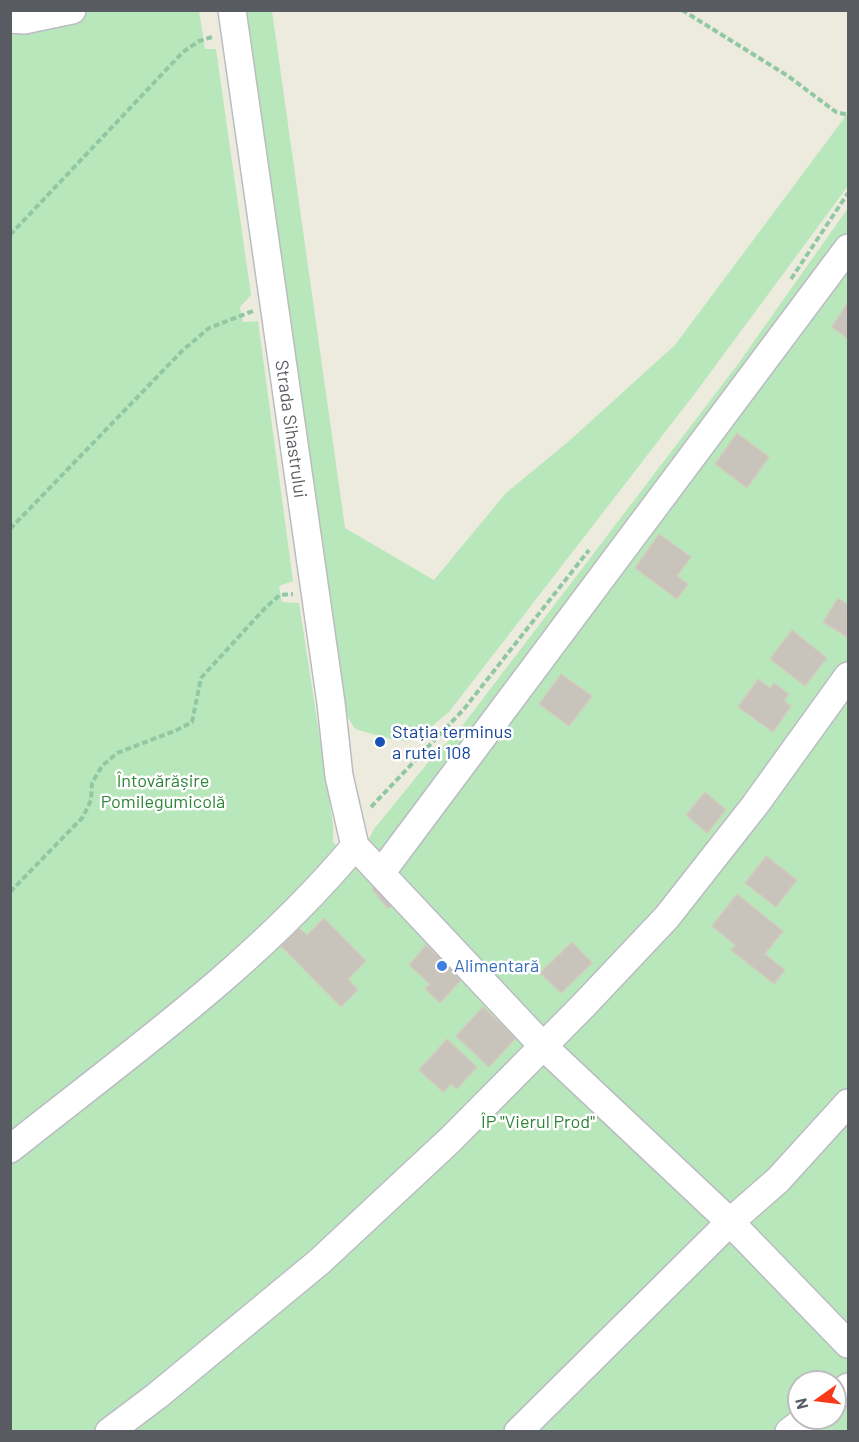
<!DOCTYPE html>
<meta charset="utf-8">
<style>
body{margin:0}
#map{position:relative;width:859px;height:1442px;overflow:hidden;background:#edebde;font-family:Barlow,sans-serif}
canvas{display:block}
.frame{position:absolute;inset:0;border:12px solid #585b62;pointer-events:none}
.north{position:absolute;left:787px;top:1370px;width:60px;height:60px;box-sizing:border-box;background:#fff;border:2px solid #bcbdc0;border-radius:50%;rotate:256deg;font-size:16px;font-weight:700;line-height:24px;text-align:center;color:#585b62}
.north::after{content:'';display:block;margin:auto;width:21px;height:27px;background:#f83a19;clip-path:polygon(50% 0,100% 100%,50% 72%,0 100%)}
</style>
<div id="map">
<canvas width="859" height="1442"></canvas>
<div class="frame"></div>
<div class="north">N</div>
</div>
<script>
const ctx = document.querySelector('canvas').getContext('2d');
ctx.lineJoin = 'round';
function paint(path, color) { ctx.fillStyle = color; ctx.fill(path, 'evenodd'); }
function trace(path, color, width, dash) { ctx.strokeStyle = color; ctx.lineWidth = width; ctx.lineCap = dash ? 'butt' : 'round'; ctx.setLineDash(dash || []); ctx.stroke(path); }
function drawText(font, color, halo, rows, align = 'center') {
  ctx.font = font + ' Barlow,sans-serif'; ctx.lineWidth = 5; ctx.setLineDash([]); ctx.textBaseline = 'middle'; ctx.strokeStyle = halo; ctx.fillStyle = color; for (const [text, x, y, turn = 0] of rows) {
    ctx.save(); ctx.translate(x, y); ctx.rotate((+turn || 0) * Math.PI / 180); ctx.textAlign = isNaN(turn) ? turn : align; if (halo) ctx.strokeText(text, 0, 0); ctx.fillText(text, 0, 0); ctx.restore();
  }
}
const green = new Path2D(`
 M10,11h189l6,38h11l35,246 -11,12 3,15 15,-1 35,260 -14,5 3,16 17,1 34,221v18l27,27 19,-17 -12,-10 7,-13 61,-75 21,-20 282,-370 110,-156v1223h-837zM799,1382h36v36h-36z
 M247,11h25l73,517 89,52 72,-87 63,-52 106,-96 173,-232v73l-152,206 -247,320 -35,29 -20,-1 -39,-11 -8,-13 -91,-623z`);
const building = new Path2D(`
 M848,302v37l-16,-12z
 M737,433l32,24 -22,31 -32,-24z
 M659,534l32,23 -14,19 11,8 -11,15 -42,-31z
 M838,598l10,7 -1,32 -24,-15z
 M792,630l35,28 -22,28 -35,-27z
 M561,674l31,22 -23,30 -30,-22z
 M758,679l12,9 4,-5 15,11 -5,7 7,5 -18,26 -35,-25z
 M705,792l21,18 -19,23 -21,-18z
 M766,856l31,24 -21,27 -31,-24z
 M381,882l16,20 -9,7 -16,-20z
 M737,894l46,37 -18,23 20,16 -11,14 -43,-34 4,-5 -23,-19z
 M324,918l42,43 -18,18 10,11 -17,17 -60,-61 18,-18 8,7z
 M572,942l20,21 -31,30 -21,-20z
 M426,945l37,33 -23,25 -15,-14 5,-5 -21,-19z
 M483,1007l33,31 -27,29 -33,-31z
 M447,1039l30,28 -20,22 -6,-5 -8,8 -24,-22z`);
const path = new Path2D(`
 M682,10l106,66 48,36 12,3
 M10,235l173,-183 16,-11 13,-4
 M791,279l57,-86
 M10,529l172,-178 27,-23 44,-17
 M371,807l93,-98 125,-159
 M10,892l73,-75 8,-17 1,-17 10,-17 15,-13 60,-23 15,-8 9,-44 65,-71 14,-12 13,-1`);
const minor = new Path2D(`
 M232,10l99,693 8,73 16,70 187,199 188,177 118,122
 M10,19l14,1 48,-10
 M381,873l467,-625
 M10,1149c119,-95 247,-185 345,-303
 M835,1397l13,-10
 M109,1432l49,-37 161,-133 131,-122 133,-134 84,-89 88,-112 93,-129
 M518,1432l212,-210 48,-42 70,-77
 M789,1432l18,-14`);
const markers = [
 [380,742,6,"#1a4fb4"],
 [442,966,6,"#3f7fe0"]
];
const streetNames = [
 ["Strada Sihastrului",291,429,82]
];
const transitNames = [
 ["Stația terminus",392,732],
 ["a rutei 108",392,753]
];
const parkNames = [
 ["Întovărășire",163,781],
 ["Pomilegumicolă",163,802],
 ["ÎP \"Vierul Prod\"",538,1122]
];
const shopNames = [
 ["Alimentară",454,966]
];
paint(green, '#b8e7bb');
paint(building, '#c8c4bc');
trace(building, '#d2cdbd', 1.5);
trace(minor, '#babcc2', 30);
trace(path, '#91c8a4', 4, [6, 3]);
trace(minor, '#fff', 27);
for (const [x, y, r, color] of markers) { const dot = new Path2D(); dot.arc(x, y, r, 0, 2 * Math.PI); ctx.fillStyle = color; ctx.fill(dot); trace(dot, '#fff', 2); }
drawText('18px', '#585b62', '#fff', streetNames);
drawText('18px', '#164399', '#fff', transitNames, 'left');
drawText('18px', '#2d8537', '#fff', parkNames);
drawText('18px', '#366cbe', '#fff', shopNames, 'left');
</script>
